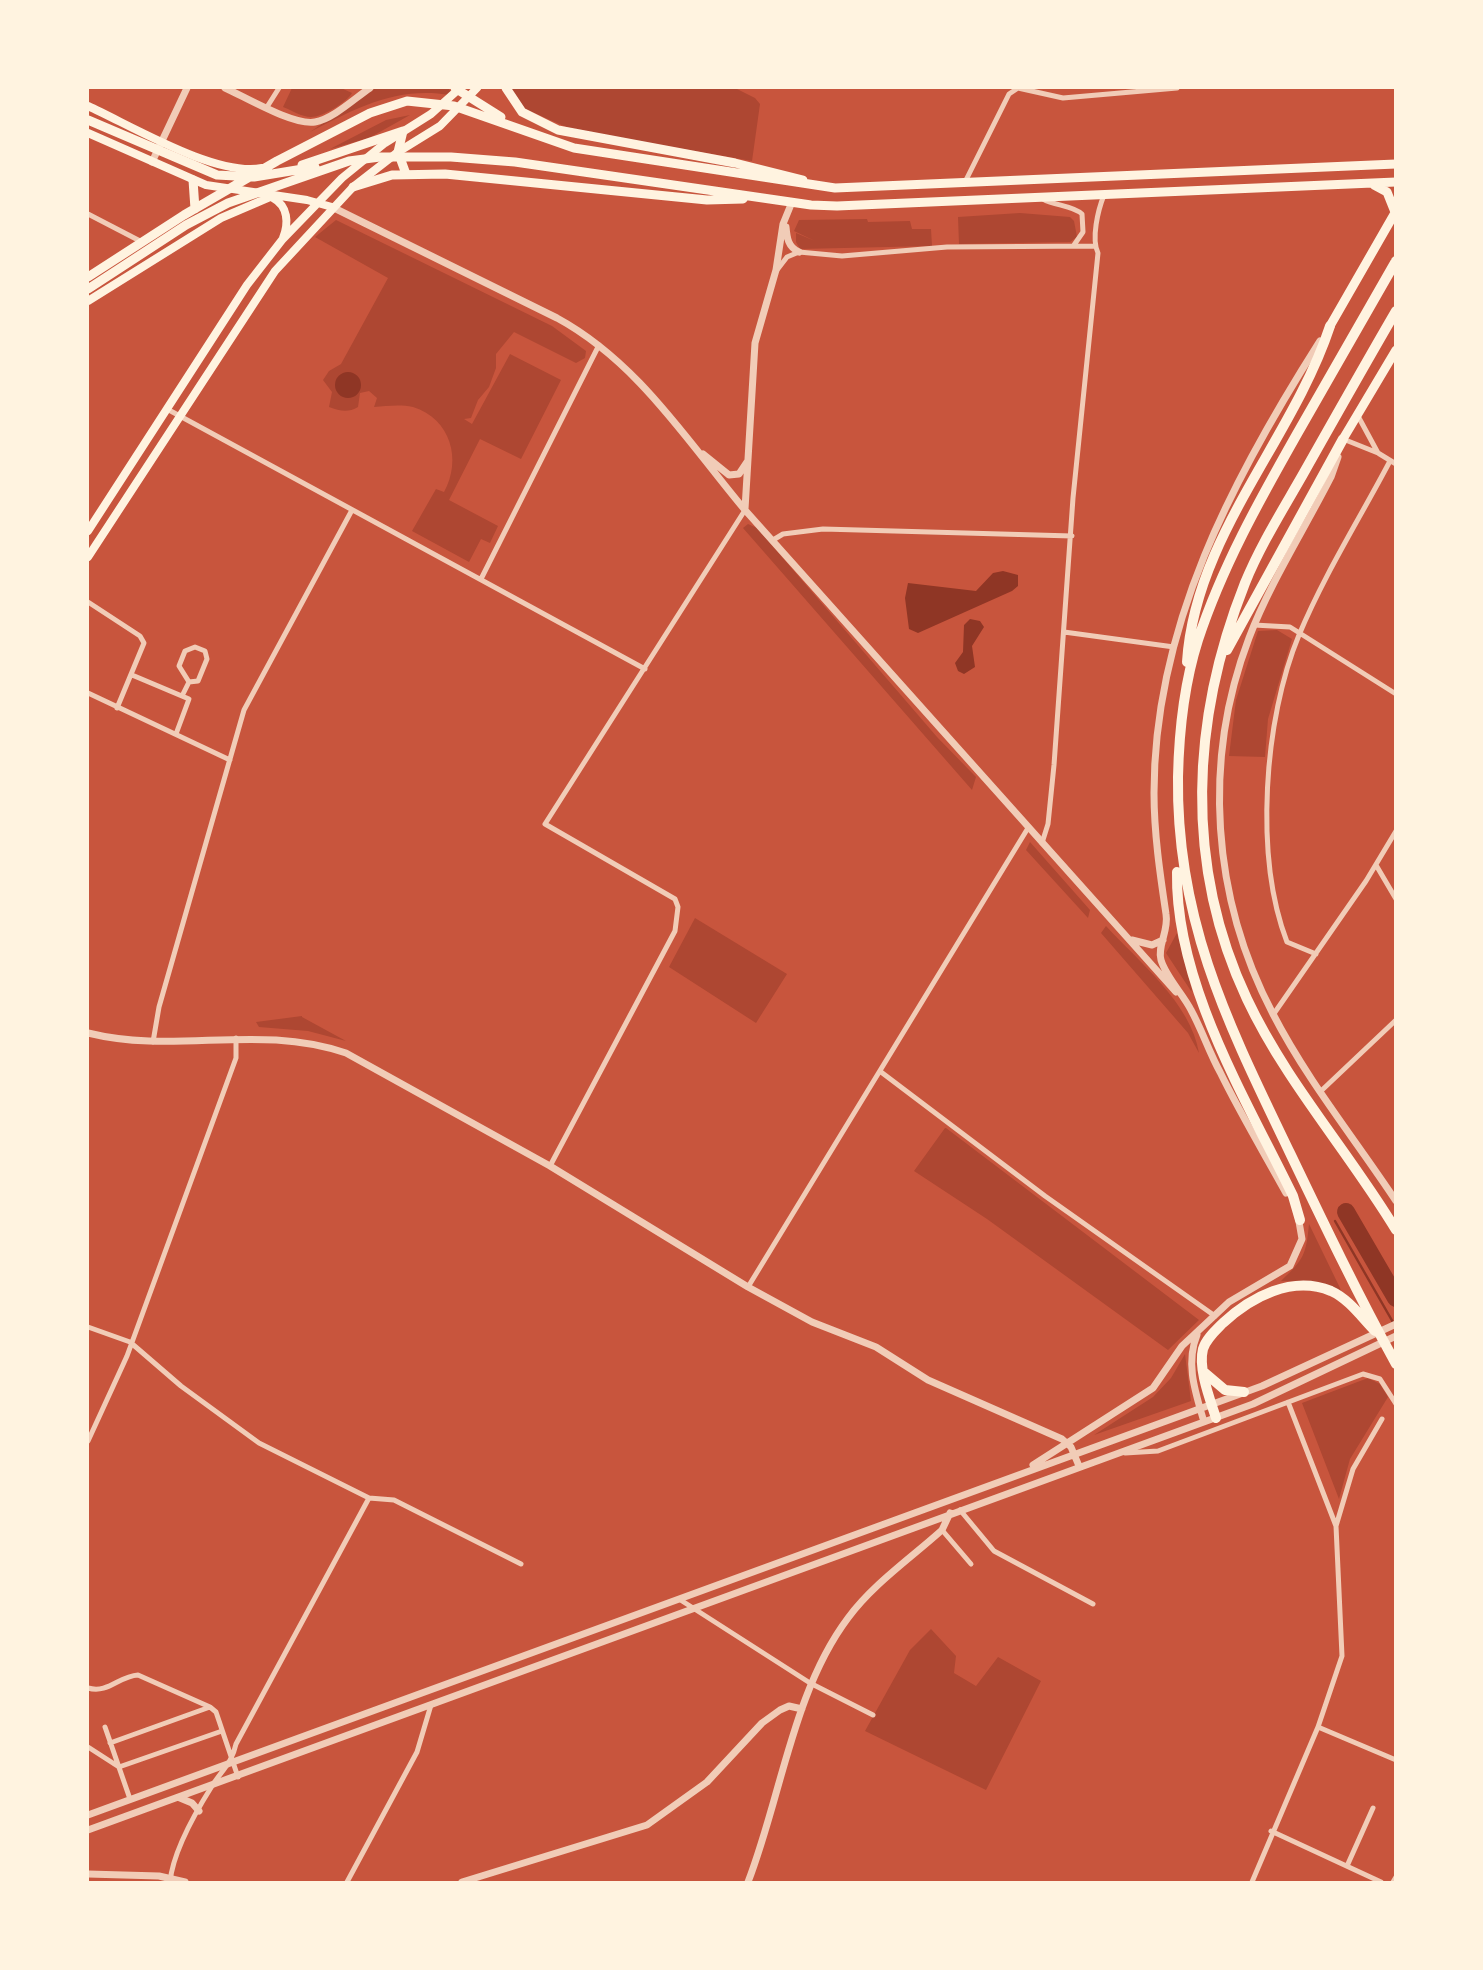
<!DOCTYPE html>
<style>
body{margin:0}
#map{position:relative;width:1483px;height:1970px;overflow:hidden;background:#c8553d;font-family:"Alegreya Sans",sans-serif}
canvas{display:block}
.frame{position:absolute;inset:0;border:89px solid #fff3e0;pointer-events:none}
</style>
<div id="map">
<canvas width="1483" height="1970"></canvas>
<div class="frame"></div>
</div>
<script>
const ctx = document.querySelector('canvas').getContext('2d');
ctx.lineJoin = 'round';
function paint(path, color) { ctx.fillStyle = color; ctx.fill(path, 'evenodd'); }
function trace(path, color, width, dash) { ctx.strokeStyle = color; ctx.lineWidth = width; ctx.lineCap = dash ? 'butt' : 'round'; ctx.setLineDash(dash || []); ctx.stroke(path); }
const green = new Path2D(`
 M292,88h49l11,5c-6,10 -30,24 -41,24 -9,0 -20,-7 -28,-10z
 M375,88h73l3,4 -1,3c-53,-9 -94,13 -140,37z
 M511,88h224l20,10 5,6 -8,57 -179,-31 -50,-22z
 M410,115l-41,23 -39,11 56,-29z
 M1020,213l50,4 4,4 3,16 -7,5 -111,2 -1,-27z
 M867,219l1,3 42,-1 2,8h19l1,17 -132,3 -4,-7v-9l19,8 -21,-10 5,-11z
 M336,220l216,106 34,25 -1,7 -9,5 -62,-31 -18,22v14l-7,19 -11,13 -7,18 -7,1 8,5 38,-70 51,26 -40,79 -41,-20 -31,61 49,26 -8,17 -9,-4 -12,23 -57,-31 24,-42 8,3c18,-32 7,-73 -31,-85 -13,-3 -26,-1 -39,0l3,-9 -8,-7 -9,2 -2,14c-10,6 -18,4 -29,0l3,-15 -9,-12 6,-9 12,-7 47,-86 -73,-41z
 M748,524l9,4 180,209 39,40 -4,13 -229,-262z
 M1277,630l15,9 -24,80 -3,38 -36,-1 7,-56 22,-69z
 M1030,842l60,68 -2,8 -62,-68z
 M695,918l92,56 -31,49 -87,-56z
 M1106,926c32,35 85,77 93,127l-11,-20 -87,-100z
 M1177,933l15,57 -1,1 -25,-38z
 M302,1016v1l44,24 -38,-10 -49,-4 -3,-5z
 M945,1128h1l253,192 -31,30 -181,-131 -73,-48z
 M1309,1224l31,64 1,3 -30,-9 -30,-1c23,-22 25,-26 28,-57z
 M1185,1354l6,47 -97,34 59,-38 18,-19z
 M1368,1378l12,6 8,13 -38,62 -11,40 -37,-96z
 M931,1629l25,27 -2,17 22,13 22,-29 43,24 -55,109 -121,-59 45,-81z`);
const water = new Path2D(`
 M335 385a13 13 0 1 1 26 0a13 13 0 1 1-26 0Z
 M1003,571l15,4v11l-6,5 -94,42 -9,-4 -4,-31 3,-15 68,8 17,-18z
 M970,619l10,2 4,6 -12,19 3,21 -11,7 -6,-3 -3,-8 8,-11 1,-27z`);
const stream = new Path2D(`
 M1335,1221l59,103`);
const river = new Path2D(`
 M1346,1212l50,86`);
const minor = new Path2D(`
 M267,107l12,-19
 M964,184l45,-90 9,-6 45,10 114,-10
 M1043,199c12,7 29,6 39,15l1,18 -9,13
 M88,214l54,28
 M777,270l10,-13 12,-5 43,4 105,-9 147,-1
 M167,409l478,260
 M1358,416l20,37
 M1343,439l35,14 18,11
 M773,540l10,-6 40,-5 249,7
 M481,579l118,-234
 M88,602l52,34 4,7 -27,65
 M1254,625l36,2 106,67
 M1064,632l110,15
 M132,675l57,24 -13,35
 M88,693l142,67
 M182,696l7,-14 9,-1 9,-22 -2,-8 -10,-4 -10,4 -6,15 10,16
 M1042,843l6,-19 6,-59 19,-267 25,-245c-7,-14 0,-43 6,-58
 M1376,865l20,34
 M1316,954l-29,-12c-33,-86 -23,-223 12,-307 25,-60 61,-117 91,-174
 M1273,1015l93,-134 30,-50
 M153,1042l6,-35 85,-297 108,-200
 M881,1072l164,124 170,120
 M1321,1091l75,-71
 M550,1166l125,-235 3,-24 -3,-8 -130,-75 200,-314
 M748,1287l280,-459
 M88,1327l42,15 51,44 78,57 110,55 25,2 127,64
 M88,1441l39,-85 109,-298v-20
 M1125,1453l33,-2 205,-77 17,5 16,25
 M960,1510l34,41 99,53
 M1336,1526l17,-57 29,-50
 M942,1530l29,34
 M679,1599l131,84 63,32
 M88,1688c20,6 31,-12 50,-13l72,32 6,5 22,65
 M105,1727l25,72
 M1318,1727l78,33
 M110,1743l100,-36
 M88,1747l31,20 103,-36
 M1271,1831l110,51
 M1347,1866l26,-58
 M170,1882c3,-31 25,-69 42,-96 10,-16 20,-23 24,-42l133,-246
 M347,1882l70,-130 14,-47
 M1252,1882l66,-155 24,-71 -6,-130 -48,-124
 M1393,1882l3,-5`);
const tertiary = new Path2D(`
 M225,88c20,9 69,38 90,34 18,-3 40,-24 55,-34
 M152,162l35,-74
 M332,207l225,111c81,44 130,123 188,192l431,482
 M786,227c1,11 2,20 13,25
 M703,454l26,21 10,-1 8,-12
 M1338,457l-7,20c-27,53 -61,106 -82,161 -47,123 -37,260 24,376 34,66 82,125 123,187
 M745,509l10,-166 21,-73 7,-46 9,-22
 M1132,940l20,5 11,-5
 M88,1033c89,22 169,-10 258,20l204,113 198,121 64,35 64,25 52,33 134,59 9,8 8,19
 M1286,1193c-22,-40 -46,-80 -66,-121 -11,-20 -18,-42 -29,-62 -8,-16 -25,-33 -30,-50 -4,-14 8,-29 5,-46 -6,-40 -12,-81 -12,-121 0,-167 79,-315 166,-452
 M1197,1335c-12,29 -1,59 7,87
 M1033,1465l120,-77 29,-42 47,-44 61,-36 12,-27 -4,-23
 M180,1798l12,5 7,8
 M88,1815l1174,-429 134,-62
 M88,1830l1165,-426 143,-68
 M88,1874l71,2 26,6
 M462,1882l185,-57 60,-43 55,-59 18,-13 9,-4 13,3
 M748,1882c33,-85 45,-191 100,-264 25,-34 63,-60 94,-88l8,-17`);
const secondary = new Path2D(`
 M88,106c44,20 128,71 174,62
 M88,133l118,52 101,15 25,7
 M273,198c15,8 16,25 10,40
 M88,301l133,-83 49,-21
 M88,531l159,-246 35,-45 60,-62 43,-35 46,-29 29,-26
 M88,557l187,-286 78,-84 45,-35 42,-26 37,-38`);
const primary = new Path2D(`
 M455,88l46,29
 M506,88l16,24 36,18 177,33 68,17
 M88,120l129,55 37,2 61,-10
 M403,131l-5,21 8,22
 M302,165l101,-34
 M193,180l2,29
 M1374,185l13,7 8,20
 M353,187l39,-12 53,-1 262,26 36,-1
 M88,277l96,-62 93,-54 93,-48 37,-12 47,5 120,42 261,40 561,-24
 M88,289l98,-64 42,-22 121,-42 31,-4h71l64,5 296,43 26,1 559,-24
 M1330,326l66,-115
 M1343,439l53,-89`);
const motorway = new Path2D(`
 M1396,261c-33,58 -66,116 -99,173 -38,67 -75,133 -99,206 -14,44 -19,91 -20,137 -2,145 51,249 112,376 34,71 68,142 106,211
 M1396,311c-32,55 -63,110 -94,165 -20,35 -42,70 -57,107 -54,136 -61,282 2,416 39,83 102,153 149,231
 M1227,650l116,-211
 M1187,662c8,-126 105,-221 143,-336
 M1177,872c-2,111 69,227 116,324l7,24
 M1205,1373l20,17 19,2
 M1216,1418c-6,-19 -18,-49 -13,-69 3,-10 12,-18 20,-26 28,-26 69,-48 108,-32 18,8 31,27 44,40`);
paint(green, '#ae4732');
paint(water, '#8f3625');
trace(stream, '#8f3625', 2.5);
trace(river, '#8f3625', 18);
trace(minor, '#f1ccb7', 5);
trace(tertiary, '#f1ccb7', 7);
trace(secondary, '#fff3e0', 8);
trace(primary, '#fff3e0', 9);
trace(motorway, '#fff3e0', 10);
</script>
